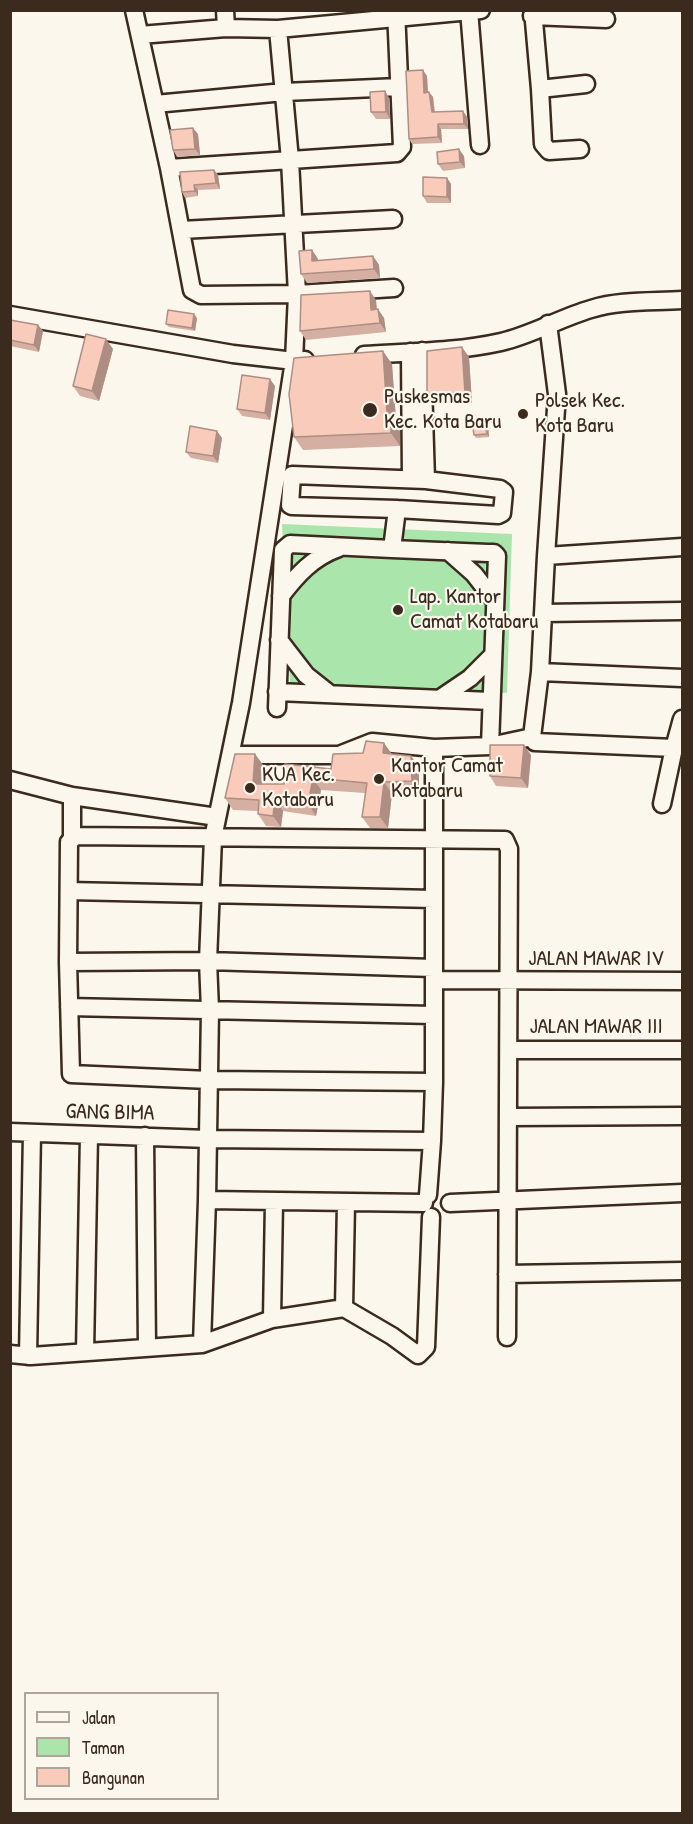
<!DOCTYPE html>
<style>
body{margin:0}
#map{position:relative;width:693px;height:1824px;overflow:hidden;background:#fbf7ec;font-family:"Patrick Hand",sans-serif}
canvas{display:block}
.frame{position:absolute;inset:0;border:12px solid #3b2a1e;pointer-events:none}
.legend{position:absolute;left:24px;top:1692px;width:195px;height:108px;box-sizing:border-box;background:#fbf7ec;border:2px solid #aea59a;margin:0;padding:8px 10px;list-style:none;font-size:18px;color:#3b2a1e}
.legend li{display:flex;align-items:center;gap:12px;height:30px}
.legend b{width:30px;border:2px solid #aea59a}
</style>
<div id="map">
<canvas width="693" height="1824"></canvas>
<div class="frame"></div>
<ul class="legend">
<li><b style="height:8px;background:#fbf7ec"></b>Jalan</li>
<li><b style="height:16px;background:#aae6ac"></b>Taman</li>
<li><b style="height:16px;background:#f8cbbb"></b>Bangunan</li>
</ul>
</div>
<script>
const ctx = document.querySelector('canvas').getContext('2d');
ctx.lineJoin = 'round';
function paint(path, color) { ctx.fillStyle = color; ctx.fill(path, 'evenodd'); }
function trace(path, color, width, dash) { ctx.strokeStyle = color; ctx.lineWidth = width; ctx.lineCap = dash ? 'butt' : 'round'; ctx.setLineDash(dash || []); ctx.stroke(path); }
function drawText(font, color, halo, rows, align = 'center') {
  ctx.font = font + ' "Patrick Hand",sans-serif'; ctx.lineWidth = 4.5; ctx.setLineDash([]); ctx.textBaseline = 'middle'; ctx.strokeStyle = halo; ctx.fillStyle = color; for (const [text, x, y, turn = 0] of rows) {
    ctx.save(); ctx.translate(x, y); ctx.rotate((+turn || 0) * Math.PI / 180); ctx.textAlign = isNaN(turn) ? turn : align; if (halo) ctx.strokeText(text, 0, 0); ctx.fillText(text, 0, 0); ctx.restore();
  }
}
const green = new Path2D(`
 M282,524l230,10 -5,159 -217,-8z`);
const minor = new Path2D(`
 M134,10l35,158 23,122 9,5 96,-1 97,-6
 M225,10l1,18
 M469,10l11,135
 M533,10l7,79 3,55 6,7 31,-2
 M532,16l74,3
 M140,35l86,-7 52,1 203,-19
 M540,89l46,-5
 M155,104l129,-12 115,-5
 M169,168l228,-15 5,-6 -6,-137
 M181,230l212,-11
 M10,315l223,39 61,7 11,-1
 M548,324l9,70 -11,162 -6,116 -8,65 3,5 139,6 8,-29
 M422,351l4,129
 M410,352l1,127
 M364,355c45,-3 92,-3 137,-13 31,-7 59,-24 90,-33 29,-9 62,-7 91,-9
 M292,475l134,5 74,9 4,3 -2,21 -4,2 -101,-6 -105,-3 -2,-1z
 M397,509l-5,40 96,4h6l3,3 -7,190
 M448,551l26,23 21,27
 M546,556l136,-9
 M281,596c16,-21 32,-39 58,-48
 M543,613l139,-2
 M279,640l27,35 24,19
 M540,672l142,6
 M277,692l214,9
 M439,699l31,-21 23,-23
 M277,708l6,-158 7,-6 102,5
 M234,755h105l33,-13 62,6 56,-2 42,-9
 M10,780l62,16v42
 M72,796l145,21
 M662,804l12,-56
 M69,891l365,8
 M68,962l140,-1 225,7
 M434,980l248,1
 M69,1007l364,8
 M509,1050h173
 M434,1082l-225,-2 -138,-6 -3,-112 1,-120 7,-6 429,4 4,9 -2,488
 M508,1117l174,-1
 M10,1132l198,7 224,2
 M145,1136l2,212
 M428,1195l4,-54 2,-59v-334
 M207,1200l217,3
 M450,1203l232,-10
 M507,1274l175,-3
 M344,1308l2,-105
 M272,1319l2,-117
 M202,1344l5,-144 3,-190 -2,-49 5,-123 28,-135 53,-342 3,-67 -7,-134 -12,-131
 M85,1352l4,-217
 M10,1354l21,2 171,-12 70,-25 72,-11 48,28 26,19 8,-8 5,-130
 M28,1356l4,-223`);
const wall = new Path2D(`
 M427,76l1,16 5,5 2,15 28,-1 4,6 1,12h-27l1,14 -30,1 -3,-5z
 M385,91l4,7 1,21h-14l-5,-7z
 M198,134l2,21 -23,2 -4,-7z
 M464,156l1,12 -22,3 -5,-7z
 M214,170l4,5 2,14 -22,1v6l-13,2 -3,-6z
 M447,178l4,6v19h-24l-4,-7z
 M312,250l6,9v2l55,-5 6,9 1,13 -73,5 -6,-9z
 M376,300l1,9 7,9 2,14 -80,8 -6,-9z
 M197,318l-2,13 -26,-4 -3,-3z
 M10,320l28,5 5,6 -4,21 -29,-6z
 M113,349l-14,52 -19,-5 -7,-10z
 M469,357l3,46h-38l-7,-10z
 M392,364l4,56 4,6v20l-97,4 -9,-13z
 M275,386l-5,34 -28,-4 -5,-7z
 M485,422l3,3 1,12 -13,1 -2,-3z
 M222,438l-4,25 -27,-5 -5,-6z
 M255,754l8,11 -1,19h22l47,-15 60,-15 20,2 8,11v26l-27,1 -4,34h-18l-8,-11 3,-24 -44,-3 -5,26 -33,-5 -2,16 -15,-1 -8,-12v-3l-25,-1 -8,-12z
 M531,755l-3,33 -32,-2 -6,-10z`);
const shadedWall = new Path2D(`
 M423,70l4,6 1,22 -4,-5z
 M385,91l4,7 1,21 -4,-7z
 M429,92l4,5 2,21 -3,-6z
 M463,111l4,6 1,12 -4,-5z
 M438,124l3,5 1,14 -4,-6z
 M193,128l5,6 2,21 -5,-6z
 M459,149l5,7 1,12 -5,-6z
 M214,170l4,5 2,14 -4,-6z
 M447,178l4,6v19l-4,-6z
 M194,185l4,5v6l-3,-5z
 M312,250l6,9 1,11 -7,-9z
 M373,256l6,9 1,13 -6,-9z
 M370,291l6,9 1,19 -6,-9z
 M378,309l6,9 2,14 -6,-9z
 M194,314l3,4 -2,13 -3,-3z
 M38,325l5,6 -4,21 -5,-7z
 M106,339l7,10 -14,52 -7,-10z
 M462,347l7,10 3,46 -7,-10z
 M383,351l9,13 4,56 4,6v20l-9,-13 -4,-20z
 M270,379l5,7 -5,34 -5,-7z
 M485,422l3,3 1,12 -2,-3z
 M217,431l5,7 -4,25 -5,-7z
 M384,743l8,11 -9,-1z
 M524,745l7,10 -3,33 -7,-10z
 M255,754l8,11 -2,30 -8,-11z
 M411,756l8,11v26l-7,-12z
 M313,778l8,12 -5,26 -8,-12z
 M384,782l8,12 -4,34 -8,-11z
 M275,799l8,12 -2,16 -8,-11z`);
const building = new Path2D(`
 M423,70l1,23 5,-1 3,20 31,-1 1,13h-26v13l-29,2 -3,-68z
 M385,91l1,21h-15l-1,-20z
 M193,128l2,21 -22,1 -3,-20z
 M459,149l1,13 -22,2 -1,-12z
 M214,170l2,13 -22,2 1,6 -13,1 -2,-20z
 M423,177l24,1v19l-24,-1z
 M312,250v11l61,-5 1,13 -73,5 -2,-23z
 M370,291l1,19 7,-1 2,14 -80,8 1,-36z
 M168,310l26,4 -2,14 -26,-4z
 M10,320l28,5 -4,20 -24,-5z
 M86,334l20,5 -14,52 -19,-5z
 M462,347l3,46h-38v-42z
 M383,351l4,62h4v20l-97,4 -5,-43 5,-36z
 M242,375l28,4 -5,34 -28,-4z
 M485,422l2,12 -13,1 -2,-12z
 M190,426l27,5 -4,25 -27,-4z
 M366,741l18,2 -1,10 28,3 1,25 -28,1 -4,35h-18l5,-34 -54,-5 -5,26 -33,-5 -2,17 -15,-2 1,-14 -34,-2 10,-44h20l-2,30h31l1,-20 46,5 2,-15 30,-1z
 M490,745h34l-3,33 -31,-2z`);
const markers = [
 [370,410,8,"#3b2a1e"],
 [523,414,6,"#3b2a1e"],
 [398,610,6,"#3b2a1e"],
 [379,779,6,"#3b2a1e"],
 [250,788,6,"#3b2a1e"]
];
const poiNames = [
 ["Puskesmas",384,397],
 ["Kec. Kota Baru",384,422],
 ["Polsek Kec.",535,401],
 ["Kota Baru",535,426],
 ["Lap. Kantor",410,597],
 ["Camat Kotabaru",410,622],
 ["Kantor Camat",391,766],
 ["Kotabaru",391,791],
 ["KUA Kec.",262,775],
 ["Kotabaru",262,800]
];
const streetNames = [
 ["JALAN MAWAR IV",596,959],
 ["JALAN MAWAR III",596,1027],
 ["GANG BIMA",110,1113,1]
];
paint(green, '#aae6ac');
trace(minor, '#3b2a1e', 21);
trace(minor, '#fbf7ec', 16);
paint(wall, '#d5afa1');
paint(shadedWall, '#ae8e83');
paint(building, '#f8cbbb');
trace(building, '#ae8e83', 1.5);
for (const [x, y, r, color] of markers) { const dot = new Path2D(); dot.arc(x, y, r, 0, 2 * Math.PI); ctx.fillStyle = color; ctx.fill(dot); trace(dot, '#fbf7ec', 2); }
drawText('22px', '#3b2a1e', '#fbf7ec', poiNames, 'left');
drawText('22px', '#3b2a1e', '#fbf7ec', streetNames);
</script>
